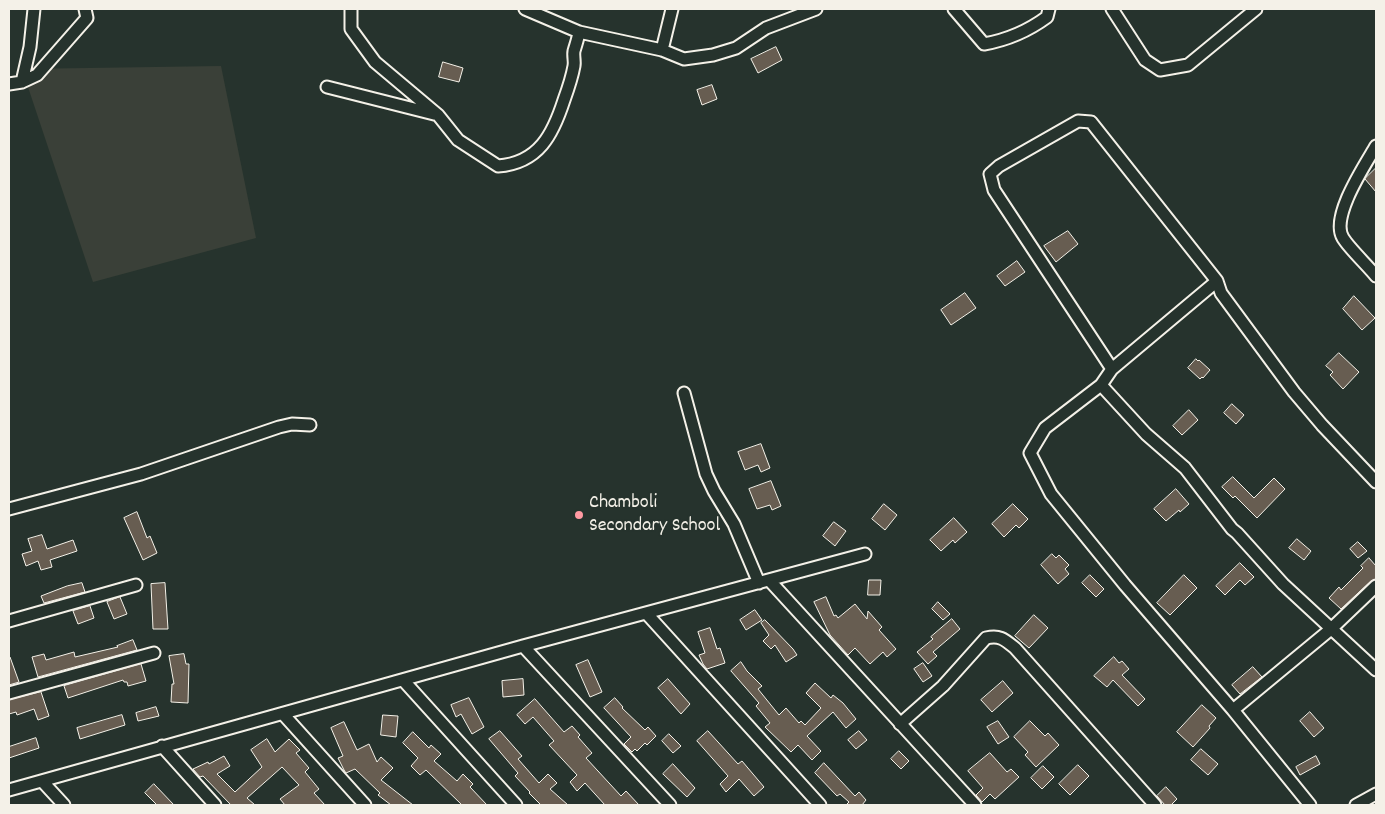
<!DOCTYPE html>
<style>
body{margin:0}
#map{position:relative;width:1385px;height:814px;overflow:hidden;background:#26332d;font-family:Dekko,sans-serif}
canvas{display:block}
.frame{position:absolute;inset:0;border:10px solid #f4f1e8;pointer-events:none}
</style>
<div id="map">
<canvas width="1385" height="814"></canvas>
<div class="frame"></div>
</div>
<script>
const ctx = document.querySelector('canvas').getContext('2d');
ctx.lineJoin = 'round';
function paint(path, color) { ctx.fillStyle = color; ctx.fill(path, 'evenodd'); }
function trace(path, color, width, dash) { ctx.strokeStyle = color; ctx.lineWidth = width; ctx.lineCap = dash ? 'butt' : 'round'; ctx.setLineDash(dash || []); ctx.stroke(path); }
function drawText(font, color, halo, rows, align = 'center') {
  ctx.font = font + ' Dekko,sans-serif'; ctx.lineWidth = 4; ctx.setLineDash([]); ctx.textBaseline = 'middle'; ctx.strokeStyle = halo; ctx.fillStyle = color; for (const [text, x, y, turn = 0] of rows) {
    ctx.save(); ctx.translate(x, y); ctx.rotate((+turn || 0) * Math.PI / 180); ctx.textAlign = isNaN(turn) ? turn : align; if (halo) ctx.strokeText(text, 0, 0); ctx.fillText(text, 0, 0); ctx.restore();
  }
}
const built = new Path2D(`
 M221,66l35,172 -163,44 -71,-213z`);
const building = new Path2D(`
 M776,47l6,13 -24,13 -7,-14z
 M443,62l20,6 -4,14 -20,-5z
 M712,85l5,14 -15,6 -5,-15z
 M1376,168v24l-11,-13z
 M1068,231l10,13 -22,18 -12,-16z
 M1017,261l8,11 -20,14 -8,-10z
 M965,293l11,15 -25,17 -10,-15z
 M1354,296l21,22 -13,12 -19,-21z
 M1339,353l20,19 -16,17 -13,-14 3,-3 -7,-6z
 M1196,359l2,2 1,-1 11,10 -7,8 -1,-1 -2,2 -12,-11z
 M1232,404l12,11 -8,9 -12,-11z
 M1189,410l9,10 -16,15 -9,-9z
 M761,444l9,24 -9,4 -3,-7 -13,5 -7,-18z
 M1233,477l21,21 20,-20 11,11 -28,29 -22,-22 -2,2 -11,-11z
 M771,481l10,25 -9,4 -2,-5 -13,4 -8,-20z
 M1176,489l13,15 -9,8 -1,-2 -13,11 -12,-12z
 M884,504l13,11 -12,15 -13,-11z
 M1013,504l15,15 -9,9 -3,-3 -12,12 -12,-13z
 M137,512l10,26 3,-2 7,17 -14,7 -19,-42z
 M954,518l13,14 -12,11 -2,-3 -12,11 -11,-11z
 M834,522l12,9 -11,15 -12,-10z
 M42,535l5,14 26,-9 4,11 -27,9 2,7 -11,3 -3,-9 -12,5 -4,-12 10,-3 -4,-12z
 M1297,539l14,12 -7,9 -15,-12z
 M1358,542l9,9 -9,7 -8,-9z
 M1052,554l4,4 3,-3 10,10 -4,4 4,5 -11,10 -17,-19z
 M1369,558l7,8v13l-5,2 -30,28 -12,-11 10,-11 2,3 22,-22 -2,-2z
 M1240,563l14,14 -9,8 -5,-5 -15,15 -9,-9z
 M1090,575l14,14 -8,8 -14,-14z
 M1184,575l13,13 -27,27 -13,-12z
 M869,580h12l-1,15h-12z
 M82,583l3,9 -41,11 -3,-7 26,-10z
 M165,583l3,46h-15l-2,-45z
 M120,597l7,17 -13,5 -7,-17z
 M826,597l8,19 2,-1 2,3 17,-14 12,15 1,-8 14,16 -3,3 17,19 -9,8 -4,-5 -13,12 -15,-16 -7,7 -18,-20 -16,-33z
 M938,602l12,12 -7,6 -11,-11z
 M90,606l4,12 -16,6 -5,-13z
 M755,610l7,10 -16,10 -6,-10z
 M1034,615l14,13 -19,20 -14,-12z
 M952,619l8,10 -27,23 4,4 -9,8 -11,-12 16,-13 -2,-2z
 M765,620l28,29 4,6 -11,7 -11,-17 -4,4 -8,-8 6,-6 -8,-12z
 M710,628l7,21 3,-1 5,15 -18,6 -4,-5 -4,-9 6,-2 -7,-21z
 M133,640l4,10 -99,27 -6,-20 12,-3 2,6 28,-8 1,5 43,-10 -1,-1z
 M184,654l2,10h3l-1,39 -17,-1 1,-18h2l-5,-28z
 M9,657h1l9,25 -10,3z
 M1114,657l5,6 3,-2 7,8 -7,6 23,24 -7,7 -25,-26 -6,7 -13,-11z
 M588,660l14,32 -12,5 -14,-32z
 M741,662l6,9 15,15 -4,3 21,26 7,-7 13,15 2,-2 4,4 16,-17 -15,-15 9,-10 16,15 2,-3 10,8 13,16 -10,9 -13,-16 -26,24 14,15 -9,9 -14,-15 -7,7 -26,-25 5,-4 -14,-17 3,-3 -28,-32z
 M923,663l9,13 -9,6 -9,-13z
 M141,664l5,17 -18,5 -1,-4h-3l-1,-2 -55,18 -4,-12z
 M1253,667l9,10 -22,17 -8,-9z
 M523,679l1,16 -21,2 -1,-16z
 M668,679l22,25 -9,10 -23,-26z
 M1003,681l10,12 -21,19 -11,-12z
 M41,692l8,24 -11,4 -4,-11 -17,6 -1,-3 -7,2v-14z
 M469,698l15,29 -12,7 -11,-20 -5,3 -5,-12z
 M615,698l8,9 -1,1 23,22 3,-3 8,9 -9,9 -2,-2 -8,8 -2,-2 -3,3 -8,-8 7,-7 -27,-29z
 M535,699l29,33 8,-6 8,9 -2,2 14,16 -6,5 35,38 5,-5 13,14h-34l-20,-22 -8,8 -7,-9 7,-7 -28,-30 5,-4 -21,-24 -8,7 -8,-9z
 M1202,705l14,13 -7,8 1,2 -17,19 -16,-15z
 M156,707l3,9 -21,5 -2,-8z
 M1310,712l14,16 -10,9 -14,-16z
 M122,715l3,10 -45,14 -3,-11z
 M383,715l15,1 -2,21 -15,-2z
 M998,721l11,16 -11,7 -11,-17z
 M1030,721l15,15 3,-3 11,12 -23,22 -11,-12 3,-3 -14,-15z
 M344,722l13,28 12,-6 8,18 4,-5 12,11 -12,12 32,25h-22l-13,-10 2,-2 -25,-24 -9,4 -2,-3 -6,-12 5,-2 -12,-28z
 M500,731l22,25 -4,3 21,24 9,-9 9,9 -7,6 18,16h-27l-12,-12 1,-1 -15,-16 3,-3 -29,-34z
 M708,731l30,33 4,-3 22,26 -10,9 -15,-17 -13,13 -6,-8 8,-8 -31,-35z
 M859,731l8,9 -11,9 -8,-9z
 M413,732l16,16 2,-3 10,9 -7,7 23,20 6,-7 10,10 -3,3 17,18h-25l-36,-35 -6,5 -9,-9 7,-8 -15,-15z
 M669,734l12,12 -8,7 -11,-12z
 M36,738l3,10 -30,10v-11z
 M267,739l8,13 14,-13 11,11 -4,3 13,15 -4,4 14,17 -5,4 11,12h-40l-5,-6 19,-14 -17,-18 -35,31 8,7h-24l-28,-29 -3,1 -7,-8 15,-7 1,2 15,-8 6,10 -13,8 18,18 27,-25 -11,-17z
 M1201,749l17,15 -10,11 -17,-15z
 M899,751l10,10 -8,8 -10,-10z
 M990,753l17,19 4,-3 8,8 -24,22 -5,-5 -8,8 -6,-7 7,-7 -15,-17z
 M1316,756l4,8 -20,11 -4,-8z
 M824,763l31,33 4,-4 7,8 -4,5h-16l3,-3 -9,-8 -3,2 -22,-23z
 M673,764l22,24 -8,9 -24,-23z
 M1078,765l11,11 -19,19 -11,-11z
 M1043,766l11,11 -12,12 -11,-11z
 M154,784l20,21h-17l-12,-12z
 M1166,787l11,12 -6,6h-6l-8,-9z`);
const minor = new Path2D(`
 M351,9v20l24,33 63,53 20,25 40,26c41,-3 55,-32 66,-66 4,-11 8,-23 10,-34 1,-5 -1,-10 0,-15 2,-7 4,-12 5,-19l83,18 10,-41
 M525,9l54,23
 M954,9l30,35c23,-4 44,-13 63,-27l2,-8
 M1112,9l33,51 15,10 28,-5 68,-56
 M662,50l22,9 29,-4 23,-7 30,-20 50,-19
 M22,82l8,-35 4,-38
 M9,84l13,-2 15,-7 50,-57 -2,-9
 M327,87l107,27
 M1376,146c-11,19 -46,71 -33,92 6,10 25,28 33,38
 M1217,281l4,12 73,99 28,33 54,57
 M1112,369l-118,-179 -4,-16 9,-8 79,-45 13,1 126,159 -105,88 -11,16 -56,43 -15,25 21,41 74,91 108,125 77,95
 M1101,385l45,49 39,34 47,61 5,4 46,51 93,86
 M684,393l22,81 8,17 20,33 25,59
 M9,509l132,-35 138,-47 13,-3 18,1
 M769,580l206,225
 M647,614l173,191
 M9,621l127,-36
 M523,646l147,159
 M403,680l113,125
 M9,693l145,-40
 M1233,710l98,-81 45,-43
 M283,714l82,91
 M900,724l43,-38 43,-48c14,-3 18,1 29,10l140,157
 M162,746l53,59
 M42,781l22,24
 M9,790l514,-144 342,-92
 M1356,805l20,-11`);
const markers = [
 [579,515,5,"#ff9aa2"]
];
const poiNames = [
 ["Chamboli",589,504],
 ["Secondary School",589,527]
];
paint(built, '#3a4038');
paint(building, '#675d51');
trace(building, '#f4f1e8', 1);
trace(minor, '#f4f1e8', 15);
trace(minor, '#26332d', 11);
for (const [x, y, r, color] of markers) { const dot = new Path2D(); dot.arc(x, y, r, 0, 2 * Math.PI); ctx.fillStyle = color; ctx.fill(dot); trace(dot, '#26332d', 2); }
drawText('20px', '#f4f1e8', '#26332d', poiNames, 'left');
</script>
